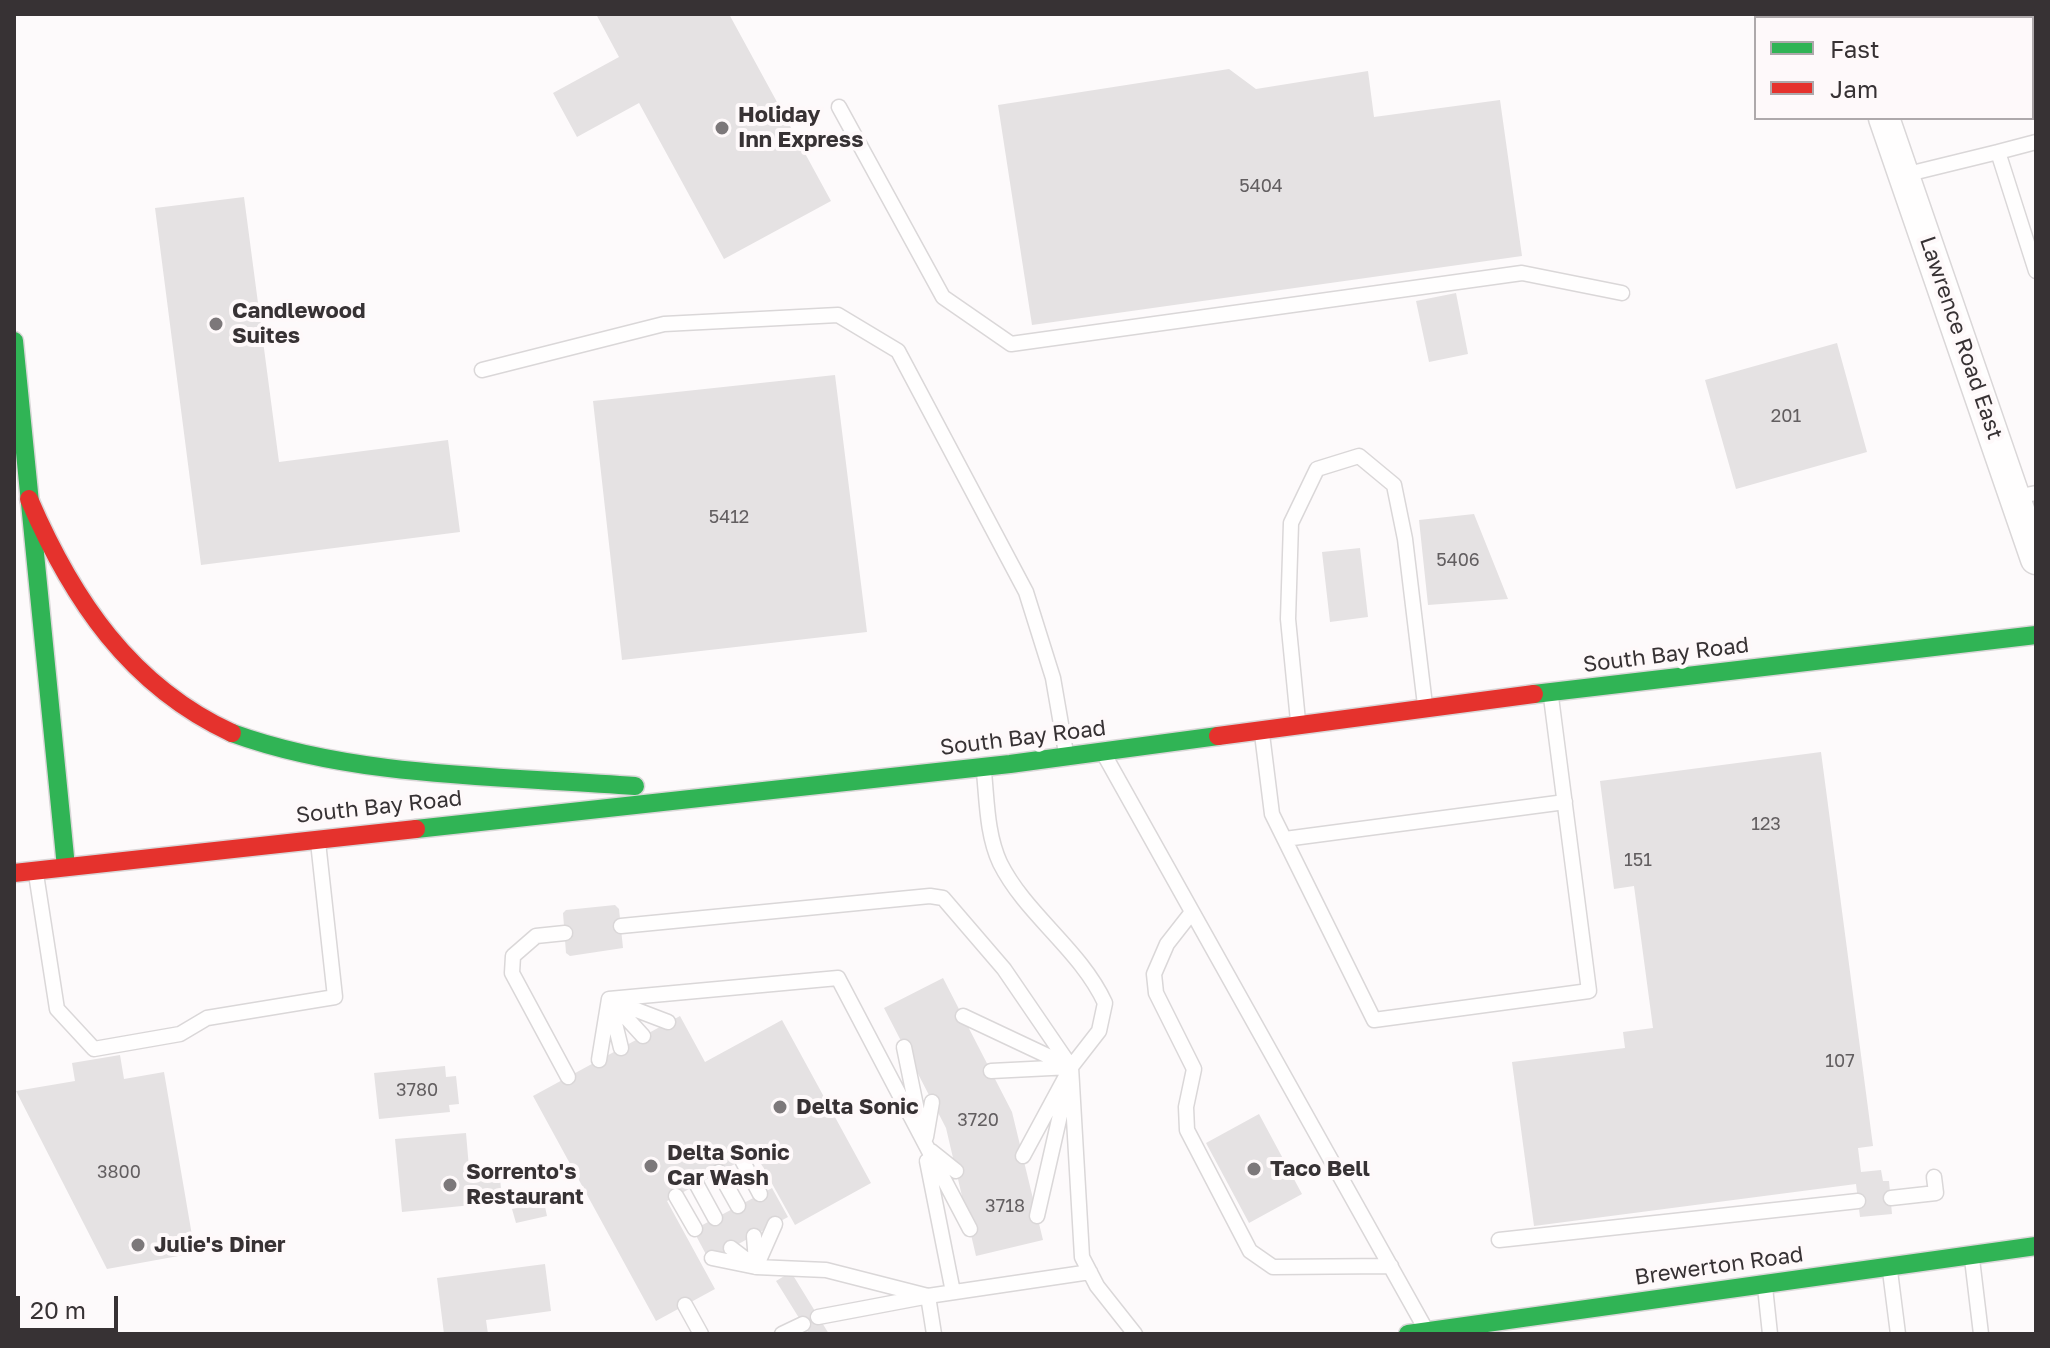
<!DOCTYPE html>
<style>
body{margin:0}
#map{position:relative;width:2050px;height:1348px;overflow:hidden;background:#fdfafb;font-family:"Golos Text",sans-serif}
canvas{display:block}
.frame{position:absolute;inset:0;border:16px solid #373234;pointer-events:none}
.legend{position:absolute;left:1754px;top:16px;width:280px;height:104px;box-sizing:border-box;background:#fef9fa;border:2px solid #aea9ab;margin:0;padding:10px 14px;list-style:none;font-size:24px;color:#373234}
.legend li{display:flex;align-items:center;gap:16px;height:40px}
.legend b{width:40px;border:2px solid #aea9ab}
.scale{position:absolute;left:16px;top:1296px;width:102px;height:36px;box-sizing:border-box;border:4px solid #373234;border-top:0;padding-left:10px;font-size:24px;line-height:28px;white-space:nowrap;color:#373234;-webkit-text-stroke:6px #fef9fa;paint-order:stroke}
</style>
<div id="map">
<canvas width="2050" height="1348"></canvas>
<div class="frame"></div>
<ul class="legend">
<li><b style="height:10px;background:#30b455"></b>Fast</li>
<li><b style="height:10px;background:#e5322d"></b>Jam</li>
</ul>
<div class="scale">20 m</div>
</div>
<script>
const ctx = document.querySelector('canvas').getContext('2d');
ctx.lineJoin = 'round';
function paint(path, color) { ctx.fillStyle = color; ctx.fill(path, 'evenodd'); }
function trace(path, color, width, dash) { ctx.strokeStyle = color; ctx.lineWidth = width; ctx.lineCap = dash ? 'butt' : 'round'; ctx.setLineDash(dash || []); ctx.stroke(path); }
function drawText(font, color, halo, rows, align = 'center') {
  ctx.font = font + ' "Golos Text",sans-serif'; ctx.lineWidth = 8; ctx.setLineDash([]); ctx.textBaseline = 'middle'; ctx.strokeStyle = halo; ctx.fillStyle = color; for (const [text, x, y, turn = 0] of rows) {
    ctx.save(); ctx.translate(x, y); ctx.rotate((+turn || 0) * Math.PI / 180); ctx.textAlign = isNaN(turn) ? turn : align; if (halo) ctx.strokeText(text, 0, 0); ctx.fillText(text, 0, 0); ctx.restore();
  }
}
const building = new Path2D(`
 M596,14h133l102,187 -107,58 -85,-156 -62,34 -24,-44 66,-36z
 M1229,69l27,20 112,-18 6,46 126,-17 22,156 -490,69 -34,-220z
 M244,197l35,265 169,-22 12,92 -259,33 -46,-357z
 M1456,293l12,61 -39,8 -13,-61z
 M1837,343l30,109 -131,37 -31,-109z
 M835,375l32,257 -245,28 -29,-259z
 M1474,514l34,85 -80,6 -9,-85z
 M1360,548l8,69 -38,5 -8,-70z
 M1821,752l52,394 -15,2 3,24 20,-2 2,11h6l3,33 -32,3 -4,-33 -322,42 -22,-164 113,-14 -2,-16 30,-4 -19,-142 -20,3 -14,-108z
 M615,905l4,4 4,39 -53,8 -4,-3 -3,-40 3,-3z
 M943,978l69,134 31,128 -67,16 -30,-128 -62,-120z
 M680,1016l25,46 77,-42 89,163 -76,42 -40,-72 -88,48 48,88 -59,32 -123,-225z
 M120,1055l4,24 40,-7 31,181 -88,16 -91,-178 59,-10 -3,-18z
 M445,1066l1,11 10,-1 3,28 -10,1 1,7 -71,7 -5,-46z
 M1259,1114l43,80 -53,29 -43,-80z
 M466,1133l3,35 30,-3 3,37 -100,10 -7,-73z
 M772,1188l16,29 -79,43 -16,-30z
 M544,1202l3,14 -31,7 -4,-14z
 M545,1264l6,47 -65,9 2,14h-44l-7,-56z
 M791,1272l38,62h-20l-33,-53z`);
const lane = new Path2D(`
 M839,107l104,190 68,47 511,-71 100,20
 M1998,152l38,-10
 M1904,175l94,-23 38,119
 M482,370l182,-46 174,-9 60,36 128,241 27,86 13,75
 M2016,497l20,-4
 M1298,721l-10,-102 3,-96 26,-54 42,-13 35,29 11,54 20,166
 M1262,734l10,80 102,206 215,-29 -38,-294
 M1105,756l320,572
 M984,772c3,30 3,63 16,91 26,52 80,86 105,140l-6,28 -28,36 -34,149
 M1285,839l280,-37
 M36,874l21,135 37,40 86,-15 27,-16 128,-21 -17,-155
 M1192,912l-25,32 -13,30 2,19 38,76 -8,38 1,23 63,121 23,16 118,-1
 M621,926l309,-30 13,2 61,71 67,98 11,190 15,29 38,48
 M565,933l-29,3 -23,20 -1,17 56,104
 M609,999l229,-21 132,251
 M613,1001l55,21
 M612,1002l31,34
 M611,1007l10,41
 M963,1016l104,49
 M904,1047l16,78
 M599,1060l10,-61
 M991,1071l80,-4 -48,89
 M926,1137l6,-35
 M931,1151l25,20
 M742,1160l18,34
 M927,1161l26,131
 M719,1172l19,34
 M697,1185l18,33
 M676,1196l19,33
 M1891,1198l45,-5 -2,-16
 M754,1236l2,26
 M1499,1240l359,-39
 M731,1248l21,16
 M712,1258l44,9 70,3 102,26
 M1972,1259l9,75
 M756,1267l19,-43
 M1890,1271l8,63
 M1765,1287l5,47
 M685,1305l16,29
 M818,1317l106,-20
 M782,1334l21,-10
 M934,1334l-6,-38 162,-24`);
const street = new Path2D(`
 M1847,14l1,4
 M2032,43h4
 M1884,118l152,441`);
const fast = new Path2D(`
 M14,341l52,526
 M1534,694l502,-59
 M232,733c123,45 272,43 403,53
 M416,829l594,-65 208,-28
 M1408,1334l628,-88`);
const jam = new Path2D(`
 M29,499c43,100 101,187 203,234
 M1218,736l316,-42
 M14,873l402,-44`);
const markers = [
 [722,128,8,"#7c787a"],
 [216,324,8,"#7c787a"],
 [780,1107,8,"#7c787a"],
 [651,1166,8,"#7c787a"],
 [1254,1169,8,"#7c787a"],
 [450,1185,8,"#7c787a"],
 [138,1245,8,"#7c787a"]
];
const numberNames = [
 ["5404",1261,186],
 ["201",1786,416],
 ["5412",729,517],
 ["5406",1458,560],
 ["123",1766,824],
 ["151",1638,860],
 ["107",1840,1061],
 ["3780",417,1090],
 ["3720",978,1120],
 ["3800",119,1172],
 ["3718",1005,1206]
];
const poiNames = [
 ["Holiday",738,115],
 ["Inn Express",738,140],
 ["Candlewood",232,311],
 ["Suites",232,336],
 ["Delta Sonic",796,1107],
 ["Delta Sonic",667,1153],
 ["Car Wash",667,1178],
 ["Taco Bell",1270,1169],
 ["Sorrento's",466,1172],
 ["Restaurant",466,1197],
 ["Julie's Diner",154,1245]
];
const streetNames = [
 ["Lawrence Road East",1961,338,71],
 ["South Bay Road",1666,655,-7],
 ["South Bay Road",1023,738,-7],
 ["South Bay Road",379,807,-6],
 ["Brewerton Road",1719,1266,-8]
];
paint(building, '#e5e2e3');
trace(lane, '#dad7d8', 17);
trace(street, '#dad7d8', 33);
trace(fast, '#dad7d8', 21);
trace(jam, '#dad7d8', 21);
trace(lane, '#fffefe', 14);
trace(street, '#fffefe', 30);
trace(fast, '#30b455', 18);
trace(jam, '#e5322d', 18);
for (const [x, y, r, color] of markers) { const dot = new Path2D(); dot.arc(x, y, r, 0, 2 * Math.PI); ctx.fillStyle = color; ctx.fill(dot); trace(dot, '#fef9fa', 3); }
drawText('18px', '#625e60', null, numberNames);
drawText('bold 22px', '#373234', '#fef9fa', poiNames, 'left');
drawText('22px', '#373234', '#fef9fa', streetNames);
</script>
